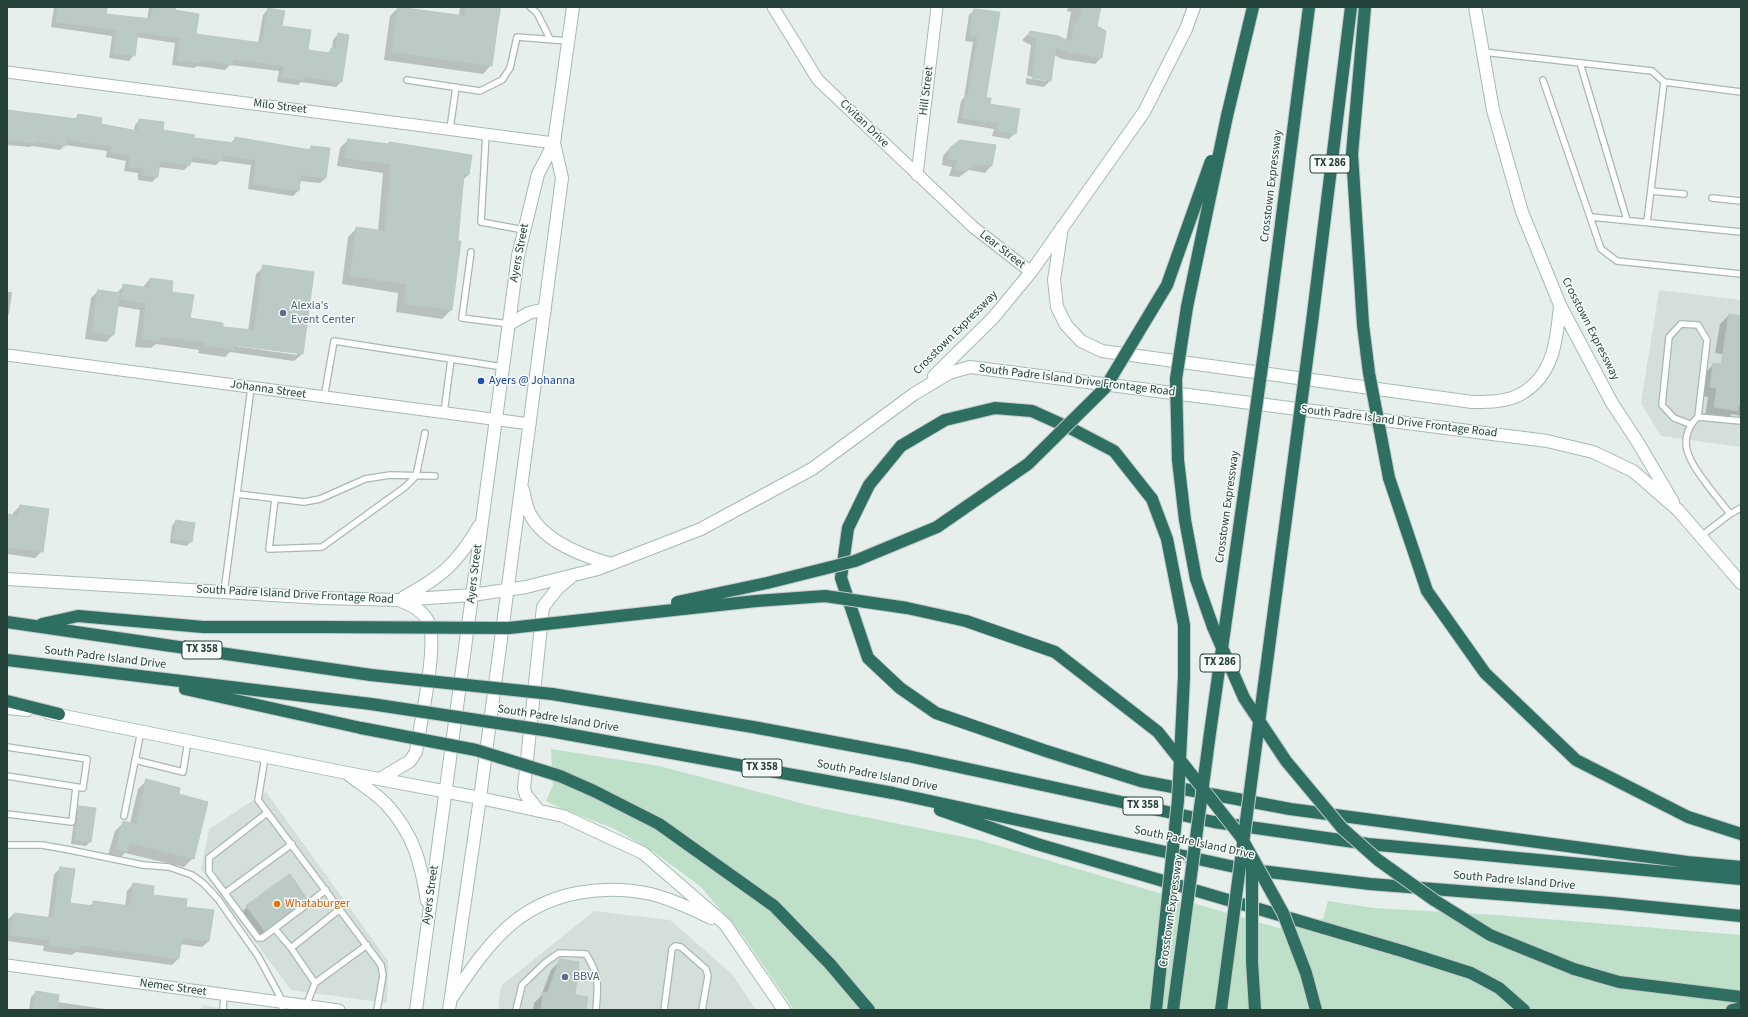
<!DOCTYPE html>
<meta charset="utf-8">
<style>
body{margin:0}
#map{position:relative;width:1748px;height:1017px;overflow:hidden;background:#e6efeb;font-family:"Source Sans 3",sans-serif}
canvas{display:block}
.frame{position:absolute;inset:0;border:8px solid #24423a;pointer-events:none}
</style>
<div id="map">
<canvas width="1748" height="1017"></canvas>
<div class="frame"></div>
</div>
<script>
const ctx = document.querySelector('canvas').getContext('2d');
ctx.lineJoin = 'round';
function paint(path, color) { ctx.fillStyle = color; ctx.fill(path, 'evenodd'); }
function trace(path, color, width, dash) { ctx.strokeStyle = color; ctx.lineWidth = width; ctx.lineCap = dash ? 'butt' : 'round'; ctx.setLineDash(dash || []); ctx.stroke(path); }
function drawText(font, color, halo, rows, align = 'center') {
  ctx.font = font + ' "Source Sans 3",sans-serif'; ctx.lineWidth = 3; ctx.setLineDash([]); ctx.textBaseline = 'middle'; ctx.strokeStyle = halo; ctx.fillStyle = color; for (const [text, x, y, turn = 0] of rows) {
    ctx.save(); ctx.translate(x, y); ctx.rotate((+turn || 0) * Math.PI / 180); ctx.textAlign = isNaN(turn) ? turn : align; if (halo) ctx.strokeText(text, 0, 0); ctx.fillText(text, 0, 0); ctx.restore();
  }
}
const built = new Path2D(`
 M1659,290l82,10v147l-80,-11 -20,-33z
 M266,792l122,169 -1,42 -96,-13 -90,-121 8,-40z
 M594,911l76,9 62,54 24,36h-258l3,-24z
 M202,1005l29,5h-30z`);
const green = new Path2D(`
 M551,749l108,17 161,42 159,32 299,88 45,-9 5,-18 46,7 123,7 244,20v75h-947l-51,-74 -42,-49 -47,-35 -41,-24 -48,-18 -19,-9 7,-16z`);
const shadow = new Path2D(`
 M54,7h48l2,8 43,5 2,-13h25v4l20,24 64,9 5,-29 5,-6 13,18 26,24 20,2 5,-4 1,-9 5,-6 10,2 -7,46 -5,5 -35,-5 -3,3 -21,-3 2,-11 -49,-6 -5,5 -28,-4 -3,2 -22,-3 3,-22 -39,-6 -2,18 -5,6 -20,-3 3,-22 -61,-9z
 M460,7h41l-10,58 -8,9 -99,-14 6,-44 8,-8 61,8z
 M1068,7h32l-4,20 5,31 -6,6 -33,-5 -8,-4 -4,26 -6,6 -18,-3v-6l20,3v-2l-19,-3 4,-31 -8,-4v-2l7,-7 36,9 5,-29 -4,-1z
 M974,10l25,3 -14,85 30,35 -6,6 -17,-3 2,-7 -37,-6 4,-22 3,-3 9,-56 -8,-1 4,-26z
 M7,111l67,9 4,-5 22,10 34,6 1,-6 5,-5 22,11 31,7 37,6 5,-6 72,13 4,-4 15,31 -6,5 -20,-2 -2,10 -5,5 -45,-7 3,-24 -31,-4 -4,4 -26,-3 -1,3 -5,5 -26,-3 -1,10 -5,5 -14,-2v-7l-14,-2 2,-10 -20,-4 1,-6 -42,-6 -5,5 -28,-4 -2,1 -23,-2z
 M348,140l40,4 1,-1 79,32 -5,5 -6,62h3l-9,68 -9,9 -46,-7 2,-19 -56,-9 6,-47 9,-9 21,3 5,-58 -46,-7 3,-18z
 M950,148l41,18 -6,7 -16,-3 -10,7 -10,-1 3,-9 -10,-2 1,-9z
 M264,267l38,87 -8,7 -64,-9 -5,5 -27,-4 1,-3 -43,-6 -5,4 -16,-1 5,-37 -23,-4 -4,29 -7,7 -21,-3 6,-41 7,-7 18,3 8,-9 18,3 8,-9 21,14 18,26 32,9 27,3 8,-57zM229,343l68,9v3l-68,-10z
 M7,292h5l-3,22 -2,2z
 M1729,315l12,2v40l-26,-4 5,-29z
 M1714,364l27,4v48l-9,-2 -5,6 -22,-4 3,-19 -7,-1 3,-22z
 M20,506l22,45 -7,7 -28,-4v-39l6,1v-3z
 M176,521l15,20 -4,5 -17,-3 2,-17z
 M147,780l31,15 15,63 -9,9 -59,-14 -8,7 -10,-2 8,-27 9,-9 6,1 8,-34z
 M80,807l10,35 -4,4 -15,-2 4,-32z
 M61,868l8,36 20,3 5,-5 31,4 2,-15 6,-7 19,11 33,13 24,33 -7,6 -22,-3 -2,15 -6,6 -96,-13 -4,3 -29,-4 1,-5 -37,-5v-21l7,-6 34,5 6,-45z
 M306,899l-49,38 -17,-23 7,-7z
 M561,960l13,35 11,15h-52l1,-7 7,-7 10,-26z
 M36,992l21,10 55,8h-83l2,-13z`);
const building = new Path2D(`
 M58,7h49l-1,7 45,5 2,-12h23l-1,3 24,4 -3,20 66,9 6,-35 17,3 -3,15 29,4 -3,20 22,3 1,-5 5,1 2,-16 11,2 -7,47 -37,-5 -1,3 -22,-3 2,-11 -51,-7 -1,6 -31,-5 -1,3 -23,-3 3,-22 -42,-6 -3,24 -22,-3 4,-23 -61,-8z
 M398,7l67,9 1,-9h34l-8,59 -100,-14z
 M1082,7h19l-4,19 9,5 -4,27 -34,-6 -12,-5 -5,34 -19,-3 5,-39 -9,-4 2,-4 28,5 13,6 3,-19h4z
 M974,9l26,3 -14,86h5l-1,6 30,5 -4,25 -19,-3 1,-8 -36,-5 4,-24 2,1 10,-58 -8,-1z
 M7,110l70,9 1,-5 24,4 -1,6 37,7 1,-12 25,3 -1,8 32,5 -1,3 40,5 1,-6 75,13 1,-4 19,2 -4,30 -25,-3 -2,16 -46,-7 3,-24 -33,-5 -1,6 -30,-4 -2,8 -30,-4 -2,16 -15,-2v-7l-14,-1 1,-11 -20,-4 2,-6 -45,-6 -1,6 -29,-5 -1,2 -29,-3z
 M348,139l41,5v-2l83,13 -3,20 -5,-1 -6,67h3l-9,69 -48,-6 3,-20 -57,-8 6,-49 29,4 6,-67 -46,-6z
 M960,140l36,5 -4,21 -15,-2 -11,7 -11,-2 3,-9 -10,-1 2,-11z
 M263,265l51,7 -11,82 -69,-9v5l-29,-4v-3l-45,-7 -1,6 -17,-3 4,-36 -25,-4 2,-15 26,4 1,-10 23,3 -1,11 22,3 -4,23 33,5v4l31,3z
 M98,290l22,3 -6,42 -22,-3z
 M1729,314l12,2v89h-3v6l-24,-4 3,-19 -7,-1 3,-24 8,1z
 M20,505l29,4 -6,43 -36,-5v-33l11,2z
 M176,520l19,3 -3,19 -19,-3z
 M146,779l34,9 -1,6 29,8 -14,57 -64,-16 -3,9 -11,-3 7,-28 13,3z
 M79,806l17,2 -5,34 -16,-2z
 M60,867l15,2 -5,34 23,3v-5l37,5 3,-23 21,3 -1,9 34,4 -1,8 28,3 -5,31 -27,-3 -3,21 -99,-14v5l-31,-5 1,-5 -39,-5 3,-22 39,5z
 M290,874l17,25 -42,32 -19,-25z
 M560,959l19,3 -4,33 13,2 -2,13h-45l2,-18 4,1z
 M36,991l23,4 -2,15h-24z`);
const service = new Path2D(`
 M530,7l7,6 13,26
 M1483,52l169,19 12,11 77,10
 M1580,63l47,157
 M407,80l73,11 22,-11 8,-12 7,-31 51,4
 M1543,80l58,169 16,12 124,13
 M450,129l6,-42
 M486,134l-5,88 43,8
 M1651,191l33,3
 M1712,198l29,3
 M1591,217l150,15
 M1647,222l17,-140
 M471,252l-9,66 47,6
 M324,398l10,-57 169,26
 M444,413l7,-54
 M1690,424l-16,-6 -12,-13 7,-68 12,-13 17,1 9,15 -9,77
 M237,494l67,8 16,-3 45,-20 25,-4 45,1
 M275,499l-6,50 53,-2 83,-60 11,-11 9,-43
 M1730,514c-11,-15 -39,-46 -43,-64 -3,-13 2,-25 11,-33l43,4
 M1701,536l29,-22 11,-6
 M224,592l27,-204
 M7,747l80,12 -4,29 -76,-12
 M265,757l-7,43 123,165 2,10 -6,35
 M135,760l48,12 5,-31
 M267,813l-58,45v14l49,66h4l64,-48
 M7,814l65,8 4,-35
 M124,816l17,-85
 M7,845h35l28,5 73,15 26,2 23,8 12,9 14,15 40,57 25,46 -1,8
 M225,893l67,-49
 M275,929l16,19
 M315,983l-24,-35 49,-39
 M306,1006l9,-23 52,-38
 M223,1010l1,-15
 M516,1010l6,-25 24,-23 13,-9 27,1c14,22 12,31 10,56
 M664,1010l8,-61 3,-3 6,1 25,22 2,7 -6,34`);
const minor = new Path2D(`
 M773,7l45,73 155,147 58,45
 M7,72l547,71
 M917,175l20,-168
 M7,355l523,69
 M7,965l332,45`);
const secondary = new Path2D(`
 M1475,7l18,103 29,102 38,93 52,98 25,38 36,61
 M1062,227l-8,53 3,27 9,18 15,16 21,10 370,51c16,0 35,0 49,-8 33,-19 36,-55 39,-89
 M509,324l20,-11 16,-4
 M934,376l59,-58 38,-46 113,-160 42,-83 8,-22
 M523,490c2,7 3,17 7,24 14,28 53,42 81,50
 M7,579l315,19 77,2 73,-5 54,-8 72,-18 103,-40 111,-60 102,-75 35,-21 21,-6 577,74 46,11 40,19 45,39 63,73
 M404,597c37,-20 53,-33 75,-71
 M7,708l20,2
 M49,713l298,60 133,25 83,18 80,37 82,71 59,86
 M348,774c12,10 28,19 39,31 27,30 34,58 40,96
 M380,779l30,-18 6,-9c4,-28 23,-110 12,-131 -6,-11 -16,-16 -27,-20
 M539,811l-13,-16 -2,-7 19,-181 14,-18 13,-11
 M453,996c18,-27 37,-55 62,-75 38,-30 90,-37 136,-27 21,5 41,15 60,24
 M416,1010l102,-754 20,-82 16,-31 19,-136
 M449,1010l31,-212 82,-620 -8,-35`);
const motorway = new Path2D(`
 M1227,116l26,-109
 M1269,317l40,-310
 M1312,322l39,-315
 M1363,325l-11,-171 13,-147
 M1389,478l38,113 58,82 91,87 112,57 53,17
 M1152,499l-38,-48 -42,-22 -40,-18 -37,-3 -50,12 -44,26 -32,39 -21,43 -7,50 27,80 32,30 36,25 110,38 95,30 149,28 397,53 54,5
 M7,622l364,53
 M42,624l36,-8 125,11h118
 M7,660l364,44
 M185,689l176,39
 M552,694l201,33 155,29 306,66 154,22 373,35
 M7,701l52,13
 M550,731l343,62 351,76 126,15 241,19 130,13
 M940,810l97,34 365,107 69,22 28,15 25,22
 M830,964l39,46
 M1574,969l45,13 122,15
 M1732,1010l9,-2`);
const motorwayBridge = new Path2D(`
 M1227,116l-40,191 -11,72 2,81 7,60 11,59 17,48 31,71 42,63 56,67 36,32 56,40 56,35 84,34
 M1363,325l6,48 20,105
 M1152,499l15,40 17,86v52l-6,123 -22,210
 M677,602l90,-19 88,-22 82,-34 91,-63 77,-76 62,-103 44,-124
 M321,627l188,1 247,-27 69,-5 82,12 59,13 89,31 103,80 83,105 42,76 23,60 10,37
 M371,675l181,19
 M371,704l179,27
 M361,728l115,22 84,26 34,15 65,33 115,82 56,58
 M1252,857v105l3,48
 M1173,1010l37,-277 59,-416
 M1221,1010l91,-688`);
const markers = [
 [283,313,4,"#5c6f8a"],
 [481,381,4,"#1a4fb4"],
 [277,904,4,"#e8710a"],
 [565,977,4,"#5c6f8a"]
];
const shields = [
 [1330,164,40],
 [202,650,40],
 [1220,663,40],
 [762,768,40],
 [1143,806,40]
];
const shieldNames = [
 ["TX 286",1330,164],
 ["TX 358",202,650],
 ["TX 286",1220,663],
 ["TX 358",762,768],
 ["TX 358",1143,806]
];
const streetNames = [
 ["Hill Street",927,91,-83],
 ["Milo Street",280,107,7],
 ["Civitan Drive",864,124,44],
 ["Crosstown Expressway",1272,186,-83],
 ["Lear Street",1002,250,38],
 ["Ayers Street",520,253,-79],
 ["Crosstown Expressway",1590,329,63],
 ["Crosstown Expressway",956,333,-45],
 ["South Padre Island Drive Frontage Road",1077,381,7],
 ["Johanna Street",268,390,8],
 ["South Padre Island Drive Frontage Road",1399,422,7],
 ["Crosstown Expressway",1228,507,-82],
 ["Ayers Street",475,574,-83],
 ["South Padre Island Drive Frontage Road",295,595,3],
 ["South Padre Island Drive",105,658,7],
 ["South Padre Island Drive",558,719,9],
 ["South Padre Island Drive",877,776,11],
 ["South Padre Island Drive",1194,843,12],
 ["South Padre Island Drive",1514,881,5],
 ["Ayers Street",431,895,-82],
 ["Crosstown Expressway",1172,911,-82],
 ["Nemec Street",173,988,8]
];
const serviceNames = [
 ["Alexia’s",291,306],
 ["Event Center",291,320],
 ["BBVA",573,977]
];
const transitNames = [
 ["Ayers @ Johanna",489,381]
];
const foodNames = [
 ["Whataburger",285,904]
];
paint(built, '#d4dfda');
paint(green, '#bfe0c8');
paint(shadow, '#0003');
paint(building, '#bbcac4');
trace(building, '#b8c9c2', 1);
trace(service, '#a8b8b2', 8);
trace(minor, '#a8b8b2', 13);
trace(secondary, '#a4bbb3', 14);
trace(motorway, '#c2cac8', 14);
trace(service, '#fff', 5.5);
trace(minor, '#fff', 11);
trace(secondary, '#fff', 12);
trace(motorway, '#2f6f62', 12);
trace(motorwayBridge, '#c2cac8', 14, []);
trace(motorwayBridge, '#2f6f62', 12);
for (const [x, y, r, color] of markers) { const dot = new Path2D(); dot.arc(x, y, r, 0, 2 * Math.PI); ctx.fillStyle = color; ctx.fill(dot); trace(dot, '#f7fbf9', 1.5); }
for (const [x, y, w] of shields) { const box = new Path2D(); box.roundRect(x - w / 2, y - 9, w, 18, 3); ctx.fillStyle = '#f7fbf9'; ctx.fill(box); trace(box, '#24423a', 1); }
drawText('bold 11px', '#24423a', null, shieldNames);
drawText('12px', '#24423a', '#f7fbf9', streetNames);
drawText('12px', '#4e5e75', '#f7fbf9', serviceNames, 'left');
drawText('12px', '#164399', '#f7fbf9', transitNames, 'left');
drawText('12px', '#c56008', '#f7fbf9', foodNames, 'left');
</script>
